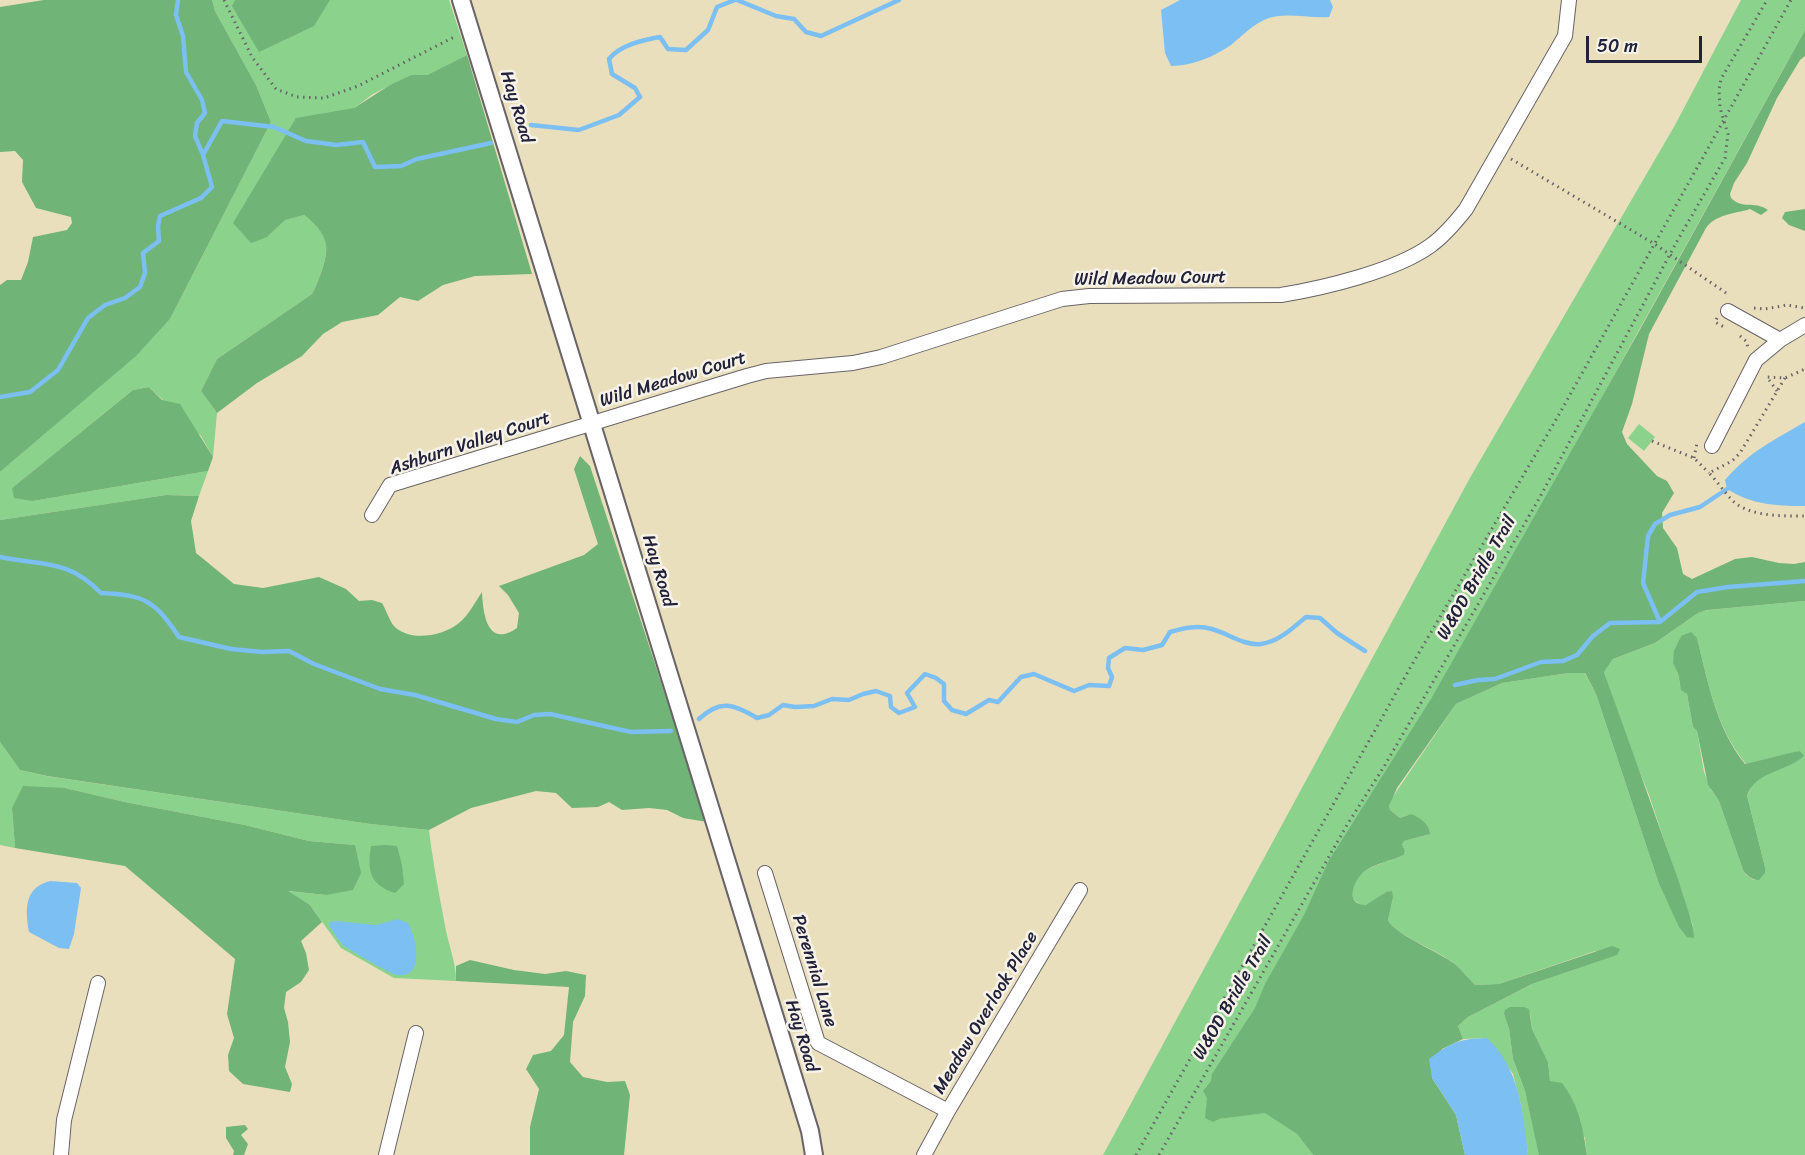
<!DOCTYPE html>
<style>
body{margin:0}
#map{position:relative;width:1805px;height:1155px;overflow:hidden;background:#eadfbc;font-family:Sriracha,sans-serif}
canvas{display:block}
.scale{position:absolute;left:1586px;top:36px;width:116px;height:27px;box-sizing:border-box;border:3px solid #22223b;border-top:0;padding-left:8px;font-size:18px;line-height:21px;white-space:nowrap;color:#22223b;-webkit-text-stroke:4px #f7f3e8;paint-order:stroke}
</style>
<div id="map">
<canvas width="1805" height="1155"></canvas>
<div class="scale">50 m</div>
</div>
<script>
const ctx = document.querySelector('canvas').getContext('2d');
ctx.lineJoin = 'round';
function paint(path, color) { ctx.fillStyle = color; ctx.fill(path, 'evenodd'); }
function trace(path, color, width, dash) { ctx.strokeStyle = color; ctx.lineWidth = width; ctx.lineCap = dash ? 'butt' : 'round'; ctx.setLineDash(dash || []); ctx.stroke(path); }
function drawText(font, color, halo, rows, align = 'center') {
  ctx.font = font + ' Sriracha,sans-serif'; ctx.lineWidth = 5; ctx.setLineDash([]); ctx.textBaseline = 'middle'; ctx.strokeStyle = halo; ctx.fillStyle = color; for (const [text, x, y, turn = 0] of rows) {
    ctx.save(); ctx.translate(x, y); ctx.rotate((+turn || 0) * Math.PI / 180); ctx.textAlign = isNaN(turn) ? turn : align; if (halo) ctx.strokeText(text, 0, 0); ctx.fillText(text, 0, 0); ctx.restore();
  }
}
const green = new Path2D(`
 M212,0h237l18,55 -40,20h-16l-38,19 -19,14 -87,129 17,-17 20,-5c9,7 20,17 22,29 2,12 -8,39 -14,50l-95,65 -16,32 16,22 -4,44 -12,-21 -52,-49 -16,3 -121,98 21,13 175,-30 -9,25 -33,-1 -166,25v-48l135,-116 35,-37 101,-197 -15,-37 -41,-74z
 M1741,0h64v30l-370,669 -216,420 46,-7 32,22 16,21h-210l368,-679 204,-351z
 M1639,424l16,13 -11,14 -16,-13z
 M1805,601v554h-218l-2,-17 -35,-57 -2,-19 -16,-33 -2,-16 -26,1 5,15 4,30 12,32 14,59v5h-11l-7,-50 -8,-31 -26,-36 -24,1 -5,-13 10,-9 64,-33 84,-29 -21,-4 -96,33 -24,1c-7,-7 -13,-15 -20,-21 -16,-13 -61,-30 -67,-44l5,-22 -7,-6 -17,12 -6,2c-7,-3 -11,-7 -11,-14 1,-25 35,-29 52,-37l1,-4 -3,-7 1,-3 24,-6 -19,-20 -8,3 -10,-8 -1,-4 3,-8 64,-94 46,-21 67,-10 15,-1 12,22 63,190 9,19 25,23 -44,-131 -19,-47 -26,-76 9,-13 42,-16 43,-30 10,-3zM1681,636l16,2c11,44 19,90 49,126l54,-13 -46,31 -7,14 18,71 -11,13 -8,-5 -3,-5 -24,-69 -8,-11 -7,-18 -7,-41 -4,-4 -6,-33 -7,-9 -6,-35z
 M0,742l20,28 26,6 324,48 59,6c4,34 11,68 17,101 4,18 10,33 10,50l-62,-3 -53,-30 -31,-43 -24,-14 40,4 29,-50 -46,-4 -64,-16 -120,-23 -60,-14 -53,20 3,40 -15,-3z`);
const forest = new Path2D(`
 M44,0h168l3,11 41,74 15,37 -101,197 -34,37 -136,116v-187l7,-5h14l7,-18 5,-25 34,-7 5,-7 -1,-6 -35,-9 -14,-26 1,-22 -8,-9 -15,1v-145z
 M235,0h95l-16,26 -55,26 -27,-46z
 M1805,30v26l-5,4 -23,38 -30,65 -13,20 -4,11 1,4c12,12 22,2 37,12l-7,5 -11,-6c-16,5 -34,5 -44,19l-57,106 -17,70 -10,28 5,12 30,32 10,5 7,12 -12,20 1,15 14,20 6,26 9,5 43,-20 17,-2 27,6 15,1 11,-2v39l-98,9 -9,3 -43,30 -42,16 -9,13 75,210c5,19 14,37 15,56l-7,-1 -8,-10 -20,-43 -63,-190 -11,-21h-16l-67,10 -46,21 -59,84 -8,18 1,4 10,8 11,-4c9,4 18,9 19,20l-26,7 -2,3 3,7 -1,4c-13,6 -28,8 -39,16 -12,9 -21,34 1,34l20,-13 6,-1 1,7 -5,22c6,14 51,32 67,44 7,6 13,14 20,21l24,-1 113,-38 8,3 -3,6 -85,29 -64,33 -10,9 5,13 -21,10 -10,29 24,37 9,40h-152l-16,-21 -32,-21 -46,6 -6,3 -8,-4 2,-20 -4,-7 8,-10 1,-7 43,-66 10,-24 39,-69 24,-53 103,-163 207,-366z
 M467,55l65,219 -57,2 -32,9 -25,16 -18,-4 -22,18 -36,7 -19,12 -21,22 -45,27 -40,30 -16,-22 16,-32 95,-65c6,-11 16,-37 14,-49 -2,-13 -13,-23 -22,-30l-19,5 -18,17 -16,6 -18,-20 63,-105 58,-10 36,-23 21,-10h16z
 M1805,209v22l-16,-6 -7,-7 3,-6z
 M149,387l13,13 18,4 33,53 -5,14 -175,30 -19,-3 -2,-10 121,-98z
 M580,456l10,10 117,356 -24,-4 -16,-8 -18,-2 -27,2 -13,-8 -11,5 -26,1 -16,-15 -20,-2 -65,17 -42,22 -59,-6 -323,-48 -27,-6 -20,-28v-222l166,-25 33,1 -8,25 5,32 38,31 29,4 56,-11 27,12 13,12 13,-1 10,3c4,7 7,16 11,22 16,18 50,11 66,-2 10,-8 16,-21 23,-31 1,21 5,57 35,36l2,-15 -11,-18 -9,-9 85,-31 14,-11 -24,-75z
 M1691,632l6,6c11,44 19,90 48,126l49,-12 6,-1 4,5c-19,17 -48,14 -57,40l18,71v6l-6,7c-6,0 -13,-4 -16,-10l-24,-69 -11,-16 -11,-54 -4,-4 -6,-33 -6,-4 -3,-17 -5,-10 1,-13 7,-14z
 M23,786l42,2 60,14 120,23 64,16 46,4 6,28 -8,17 -27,5 -38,-4 22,14 12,17 -21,19 5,12 3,17 -8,12 -15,10 -2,16 4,14 2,20 -5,25 7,17 -2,8 -47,-8 -14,-13 -1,-16 6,-17 -7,-24 8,-55 -110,-93 -110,-18 -3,-40z
 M385,845l12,1 5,19 2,19 -9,9c-25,-8 -28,-22 -24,-47z
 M470,960l44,10 31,4 21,-3 20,4 -1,21 -12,26 -3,40 13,15 24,5 18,-1 5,14 -6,60h-94v-28l9,-38 -13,-20 7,-14 18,-4 13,-16 5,-48 -113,-6v-15z
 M1510,1007h14l5,2 3,20 16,33 2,19 12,2c17,22 21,46 25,72h-48l-14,-64 -12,-32 -4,-30 -5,-15 1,-4z
 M245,1125l3,4 -7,6 7,9 -4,11h-11l1,-4 -8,-13v-11z`);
const water = new Path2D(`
 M1180,0h150l3,7 -4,10c-21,2 -46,-6 -65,3 -13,6 -22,16 -33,25 -17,12 -40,21 -60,21l-6,-13 -4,-43z
 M1805,422v84c-28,0 -53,-1 -78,-17l-2,-9c24,-28 49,-40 80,-58z
 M50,881l27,2 4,5 -7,46 -5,15 -10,-1 -30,-16c-4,-23 -5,-44 21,-51z
 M398,919l10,4c8,14 18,56 -11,52 -7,-1 -47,-25 -54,-30 -5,-5 -9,-13 -14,-19l1,-4 6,-1 40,4z
 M1487,1038c33,31 36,75 41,117h-63l-9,-40 -24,-37 -3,-19c23,-17 30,-20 58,-21z`);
const stream = new Path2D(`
 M737,0l39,16 18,3 12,13 15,4 78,-36
 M531,125l48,5 40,-15 21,-18 -5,-9 -23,-14 -3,-15c11,-14 34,-19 51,-22l8,12 18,1 22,-20 9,-23 18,-7
 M203,155l19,-34 52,6 32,14 30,4 27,-3 12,25 26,-1 16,-7 74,-16
 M0,397l30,-5 28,-22 30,-52 17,-13 20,-7 15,-11 5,-14 -2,-20 16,-12 -1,-15 2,-10 41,-18 11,-11 -9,-32 -8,-19 2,-13 8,-10 -3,-13 -16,-28 -3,-36 -7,-21 2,-15
 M0,557c42,9 67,1 101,36 44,2 54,8 78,44l52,12 31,3 27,-1 25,13 66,25 35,6 81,24 21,3 17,-7 16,-1 81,18 40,-1
 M1660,622l-17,-39 5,-47 7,-12 15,-9 30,-8 27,-18
 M1455,685l23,-5 17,-1 46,-17 22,-1 14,-6 16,-19 17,-13 50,-1 37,-30 31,-5 77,-6
 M699,719c21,-20 35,-15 58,-1l12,-3 14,-10 12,2 19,-1 18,-7 17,1 14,-6 13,-3 14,5 1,11 8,6 16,-6 -8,-14 18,-19 11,4 8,6v17l8,9 14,4 23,-14 9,2 23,-25 13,-3 40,17 15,-6 20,1 3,-9 -4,-9 1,-10 16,-10 18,2 19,-5 8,-13c14,-4 27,-7 42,-3 15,4 32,17 49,15 17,-2 32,-16 45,-27l14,1 17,15 28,18`);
const path = new Path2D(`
 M224,0l28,57 24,32 21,8 27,1 34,-12 98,-50
 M1511,159l142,84 76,52
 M1754,308l11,1 22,-4 18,3
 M1717,318l-2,4 11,6
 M1740,336l7,6 1,8
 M1785,378l-45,75 -8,8 -23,12c8,8 15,19 24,28 17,16 50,15 72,15
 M1777,391l-10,-14 18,1 20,-9
 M1652,441l42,17 15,15
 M1694,458l3,-15
 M1136,1155l274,-487 147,-250 234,-418
 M1159,1155l188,-330 38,-60 155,-268 136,-254 49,-85 3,-24 -8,-26 -1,-18 2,-11 46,-79`);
const minor = new Path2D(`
 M1780,340l25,-15
 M1712,446l44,-86 24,-20 -52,-29
 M372,515l18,-30 357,-109 19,-5 87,-8 28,-6 181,-58 27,-3 192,-1c43,-7 114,-24 149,-49 14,-10 25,-23 36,-37l99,-173 4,-36
 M765,873l53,170 130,68
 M61,1155l3,-35 34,-137
 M386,1155l30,-122
 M924,1155l24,-44 132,-221`);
const tertiary = new Path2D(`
 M461,0l349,1131 4,24`);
const streetNames = [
 ["Hay Road",516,107,73],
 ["Wild Meadow Court",1150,279,-1],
 ["Wild Meadow Court",673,380,-17],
 ["Ashburn Valley Court",470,444,-18],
 ["Hay Road",658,571,73],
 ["W&OD Bridle Trail",1477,578,-60],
 ["Perennial Lane",814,971,73],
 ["W&OD Bridle Trail",1233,998,-60],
 ["Meadow Overlook Place",986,1013,-59],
 ["Hay Road",801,1036,73]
];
paint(green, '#8bd28d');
paint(forest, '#70b478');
paint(water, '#7cbff2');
trace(stream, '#7cbff2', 4.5);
trace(minor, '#686468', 16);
trace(tertiary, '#686468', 20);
trace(path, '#686468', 3, [1.5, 4.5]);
trace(minor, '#fff', 14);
trace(tertiary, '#fff', 16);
drawText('18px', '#22223b', '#f7f3e8', streetNames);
</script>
